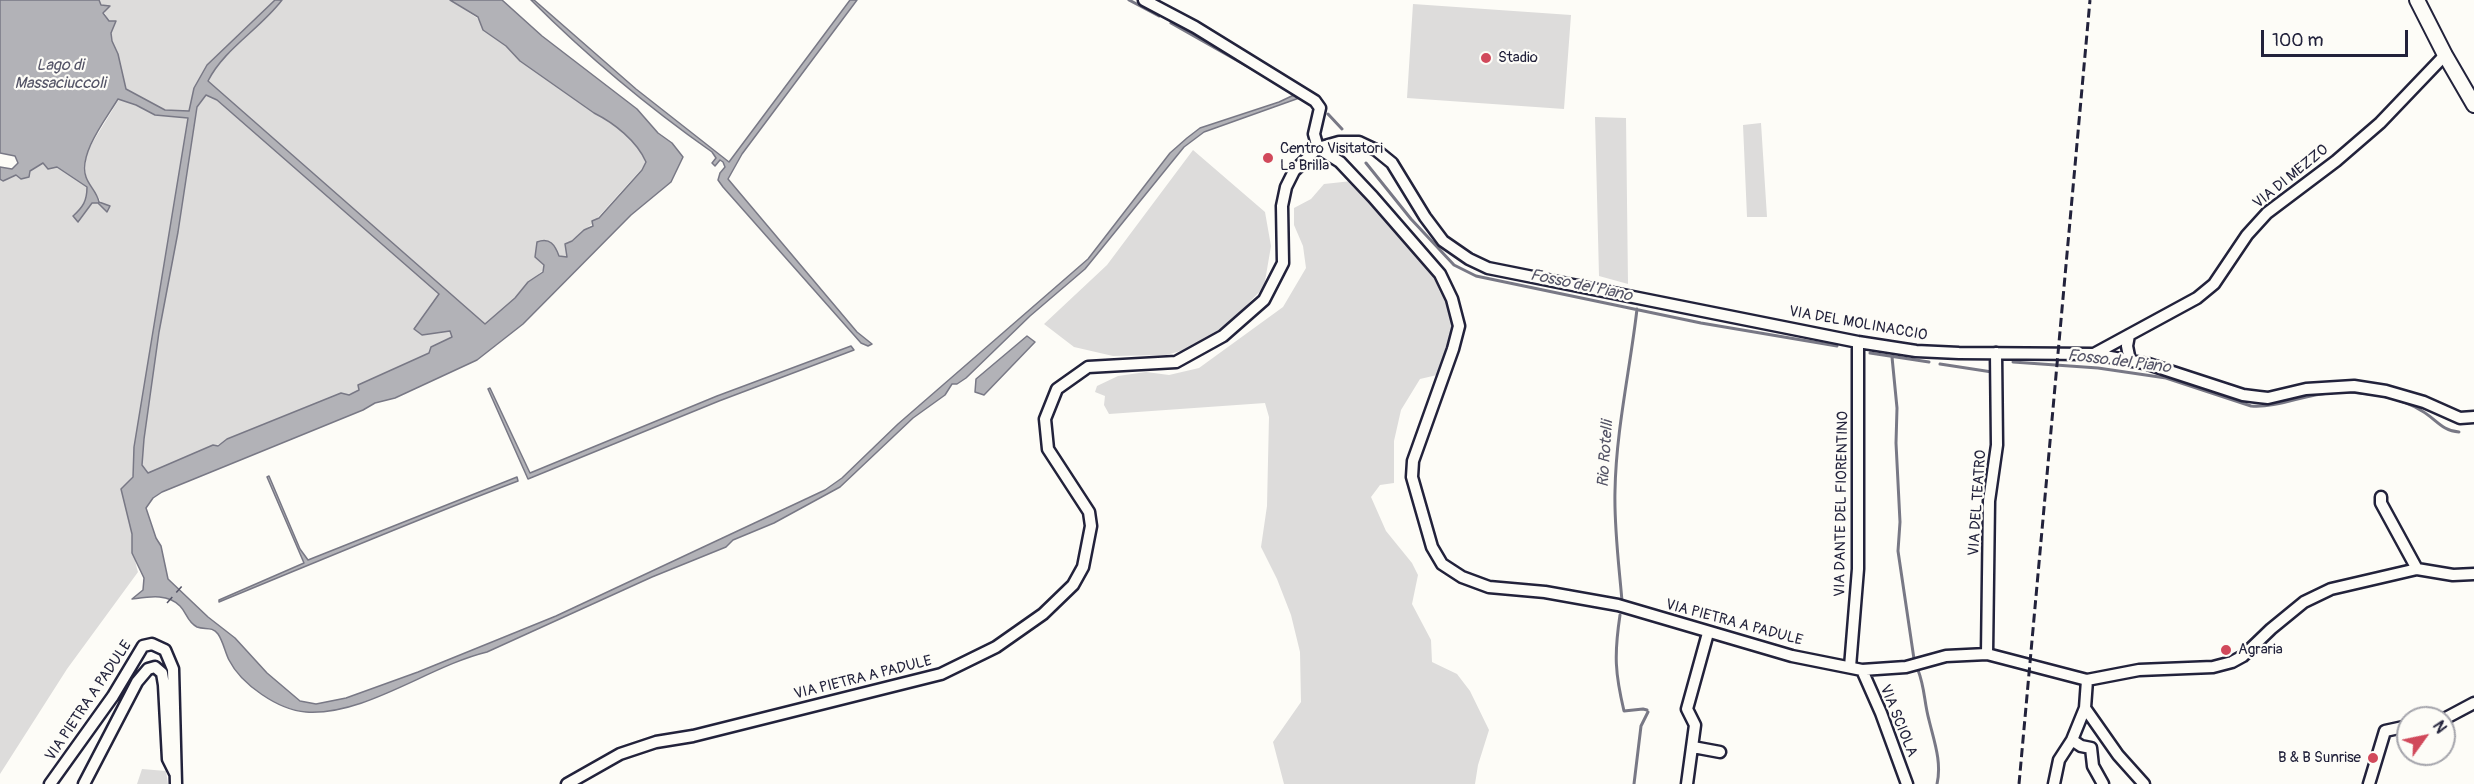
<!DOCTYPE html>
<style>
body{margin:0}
#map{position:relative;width:2474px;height:784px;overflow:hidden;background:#fdfcf7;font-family:Pangolin,sans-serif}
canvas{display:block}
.north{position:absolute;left:2396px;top:706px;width:60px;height:60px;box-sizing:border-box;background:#fdfcf7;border:2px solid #a5a5ac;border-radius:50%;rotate:57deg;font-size:16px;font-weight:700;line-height:24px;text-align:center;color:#22223b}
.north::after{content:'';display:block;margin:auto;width:21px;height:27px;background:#d1495b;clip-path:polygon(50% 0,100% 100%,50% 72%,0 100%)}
.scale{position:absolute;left:2261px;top:30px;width:147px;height:27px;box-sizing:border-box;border:3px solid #22223b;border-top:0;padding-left:8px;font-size:18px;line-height:21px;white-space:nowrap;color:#22223b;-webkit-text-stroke:4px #fdfcf7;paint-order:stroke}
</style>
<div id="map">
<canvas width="2474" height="784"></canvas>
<div class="north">N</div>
<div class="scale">100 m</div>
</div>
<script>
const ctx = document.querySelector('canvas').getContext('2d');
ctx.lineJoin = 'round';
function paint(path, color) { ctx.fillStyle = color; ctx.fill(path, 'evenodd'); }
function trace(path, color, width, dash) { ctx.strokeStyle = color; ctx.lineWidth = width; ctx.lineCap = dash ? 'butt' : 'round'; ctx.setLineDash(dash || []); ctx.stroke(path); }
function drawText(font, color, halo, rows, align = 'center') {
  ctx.font = font + ' Pangolin,sans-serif'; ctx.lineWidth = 4.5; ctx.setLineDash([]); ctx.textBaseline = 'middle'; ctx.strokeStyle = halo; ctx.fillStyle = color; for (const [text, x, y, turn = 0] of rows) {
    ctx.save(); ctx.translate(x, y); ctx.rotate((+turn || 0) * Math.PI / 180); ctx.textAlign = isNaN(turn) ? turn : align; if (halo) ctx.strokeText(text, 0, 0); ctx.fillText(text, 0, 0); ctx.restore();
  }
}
const green = new Path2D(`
 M99,0h351l30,20 4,9 89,69 50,34 16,14 7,18 -54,60 -25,20 1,13 -22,11 -16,13 -27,30 -43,31 -7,-4 -21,8 -3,8c-20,11 -68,44 -89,40l-191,79 -7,-9 -20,26c2,15 8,28 10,43 2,14 2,26 6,39l-71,97 -67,105v-595h8l35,-16 5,6 9,-2 30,20c0,14 -3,20 -14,28l6,7 13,-19h6l9,8 -21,-33v-25l40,-65 -8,-34 -6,-13 -1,-8 4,-12 -6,1z
 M1413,4l158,11 -7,94 -157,-11z
 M1595,117l31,1 2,166 -29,-8z
 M1761,123l6,94h-20l-4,-92z
 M1193,150l72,62 6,34 -7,41 -23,24 -42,35 -33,9 -53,1 -39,-9 -30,-23 63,-59z
 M1352,181l91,101 9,34 -1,22 -14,37 -17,4 -19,31 -7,31v42l-14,2 -9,12 15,34 26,32 6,12 -6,29 19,36 1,22 25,12 13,17 19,39 -11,35 -3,19h-191l-11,-42 28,-40 -1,-50 -9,-37 -14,-36 -16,-32 6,-41 1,-45 1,-44 -4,-14 -156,11 -5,-9 1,-9 -10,-4 2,-6 21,-10 28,-4 23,3 30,-7 84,-61 23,-39 -3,-22 -9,-21v-17l17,-9 13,-15z
 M142,769l24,2 2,13h-31z`);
const water = new Path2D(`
 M0,0h99l2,5 9,1 -7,7 6,8h7l-5,12 1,8 6,13 8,35 39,21 24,1 5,-23 13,-23 68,-65h7c-22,29 -58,49 -74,81l277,243 30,-26 13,-16 15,-10 1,-7 -9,-8 2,-15c13,-5 18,3 22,14l8,1 -2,-13 7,-3 12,-11 9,-4 -1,-5 7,-3 43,-48 4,-8c-9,-21 -32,-39 -52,-49l-74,-52 -14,-15 -23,-16 -5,-13 -28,-17h52l40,36 95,73 21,24 14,10 11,14 -12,25 -40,33 -108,109 -46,36 -82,38 -20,5 -12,7 -201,82 -9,6 -7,10 10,30 5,8 7,33 40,38 27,21 32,35 33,28 16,3 30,-6 72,-26 138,-56 269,-126 17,-12 56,-54 190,-165 82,-106 17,-15 13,-10 79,-26 17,-8 6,3 -98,35 -20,15 -99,122 -55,47 -64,62 -9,6h-5l-7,11 -32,23 -73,69 -66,36 -41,17 -7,7 -74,30 -165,75c-58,14 -122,64 -181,60 -28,-2 -65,-28 -77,-52 -4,-8 -6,-19 -11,-26 -6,-8 -13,-4 -21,-7 -10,-5 -10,-14 -17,-21 -13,-13 -32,-9 -48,-7l11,-9 1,-12 -12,-25v-19l-11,-45 12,-12 1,-30 54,-329 -33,-3 -19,-10 -18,-6c-12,20 -40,55 -32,78 3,9 11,15 13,25l11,4 -3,6 -9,-9h-6l-14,19 -5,-6c10,-9 14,-15 14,-29l-30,-20 -9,2 -5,-6 -13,8 -1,6 -8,2 -5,-4 -13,6 -3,-2v-12l12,2 6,-6 -3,-7 -15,-3zM206,95l11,5 222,194 -25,35 8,6 28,-4 2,6 -21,10 -2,6 -71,32 1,5 -10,5 -8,-2 -114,46 -9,7 -5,-1 -65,28 -6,-8 2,-26 15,-107 19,-100 19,-125z
 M531,0h3l102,89 93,73 121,-162h7l-115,154 -14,25 129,153 15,12 -4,2 -7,-3 -138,-156 -5,-7 2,-7 5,-6 -2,-5 -3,-2 -5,6 -3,-3 4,-5 -4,-6c-64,-45 -126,-97 -181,-152z
 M1027,336l8,6 -51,53 -9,-3 1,-13z
 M851,346l3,4 -135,51 -191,78 -40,-90 2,-1 40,85 187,-77z
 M269,476l31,73 8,11 209,-83 1,4c-100,38 -199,80 -299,121v-2l85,-37 -37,-86z`);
const stream = new Path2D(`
 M1129,0l30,16
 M1171,23l90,51
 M1328,114l14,15
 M1366,163l45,56 43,46 22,11 225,47 136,23
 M1870,353l59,9
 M1892,357l5,51 -1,35 4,79 -2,29 16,108
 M2013,362l85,6 68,10 85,28c28,2 53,-12 81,-13
 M1940,364l52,8
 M2348,392c23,1 55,6 74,19 14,8 20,20 37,21
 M1622,601c-3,-36 -8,-73 -7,-110 1,-61 15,-121 22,-182
 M1620,615c-6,40 -5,58 4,96l19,-2 4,1
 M1918,670c7,18 6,32 11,50 5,21 13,42 8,64
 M1634,784l7,-58 7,-14`);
const ferry = new Path2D(`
 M167,603l16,-18`);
const minor = new Path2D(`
 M1144,0l51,27 120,74 5,7 -6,26 4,14 22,14 33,35 67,77 12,25 7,27 -6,23 -40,112 -1,16 20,70 10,17 20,13 27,10 56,5 73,13 174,51 70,14 44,-3 40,-11 41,-2 100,26 52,-10 74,-3 19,-5 11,-6 28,-27 33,-27 27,-13 86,-20 36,6 21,-1
 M2129,335l-2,11 3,15
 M2094,354l103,-56 17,-14 33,-49 20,-22 69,-52 44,-38 65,-68
 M2381,497v6l36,66
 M1987,654l2,-153 8,-56 -1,-92
 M1850,667l8,-98v-227
 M1862,670l19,43 26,71
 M2085,708l33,47 26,29
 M2444,719l30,-16
 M2072,740l9,6 10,2 2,18 10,18
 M1693,747l27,5
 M50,784l63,-88 30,-50 9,-2 13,6 8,19 3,115
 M84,784l53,-102 11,-13 7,-2 7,6 2,12 4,74 7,14
 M567,784l53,-30 36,-12 37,-6 248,-62 55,-27 47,-33 30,-29 10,-18 8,-41 -2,-14 -41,-63 -3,-30 12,-30 31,-22 88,-5 47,-26 41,-36 19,-37 -1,-57 4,-19 8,-16 24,-23 21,-6h20l17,8 16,13 33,54 18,24 26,18 19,9 370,74 58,9 43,2 135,1 54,10 95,31 16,2 9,1 38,-9 48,-3 32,5 38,11 36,16 14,-1
 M1687,784l8,-59 -8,-16 21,-76
 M2054,784l5,-24 13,-20 13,-32 2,-28
 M2369,784l16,-53 23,-5`);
const major = new Path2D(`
 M2417,0l28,55 29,50`);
const rail = new Path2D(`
 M2019,784l71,-784`);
const markers = [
 [1486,58,6,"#d1495b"],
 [1268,158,6,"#d1495b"],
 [2226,650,6,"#d1495b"],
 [2373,758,6,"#d1495b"]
];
const poiNames = [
 ["Stadio",1498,58],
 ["Centro Visitatori",1280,149],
 ["La Brilla",1280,166],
 ["Agraria",2238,650],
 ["B & B Sunrise",2361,758,"right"]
];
const streetNames = [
 ["VIA DI MEZZO",2291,177,-39],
 ["VIA DEL MOLINACCIO",1858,324,10],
 ["VIA DEL TEATRO",1978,503,-86],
 ["VIA DANTE DEL FIORENTINO",1842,504,-89],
 ["VIA PIETRA A PADULE",1734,623,15],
 ["VIA PIETRA A PADULE",863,678,-14],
 ["VIA PIETRA A PADULE",89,701,-56],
 ["VIA SCIOLA",1898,721,68]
];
const waterNames = [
 ["Lago di",60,66],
 ["Massaciuccoli",60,84],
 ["Fosso del Piano",1581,286,12],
 ["Fosso del Piano",2119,362,7],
 ["Rio Rotelli",1606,454,-86]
];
paint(green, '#dddcdb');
paint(water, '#b2b2b7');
trace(water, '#787885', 1.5);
trace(stream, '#787885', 3);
trace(ferry, '#545466', 1.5, [8, 6]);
trace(minor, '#22223b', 15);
trace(major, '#22223b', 18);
trace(minor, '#fdfcf7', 10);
trace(major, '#fdfcf7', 14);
trace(rail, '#22223b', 3, [9, 4.5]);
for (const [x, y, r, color] of markers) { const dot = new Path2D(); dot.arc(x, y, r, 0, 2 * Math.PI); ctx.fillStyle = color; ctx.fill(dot); trace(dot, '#fdfcf7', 2); }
drawText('15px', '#22223b', '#fdfcf7', poiNames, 'left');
drawText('15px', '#22223b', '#fdfcf7', streetNames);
drawText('italic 16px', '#545466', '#fdfcf7', waterNames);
</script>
